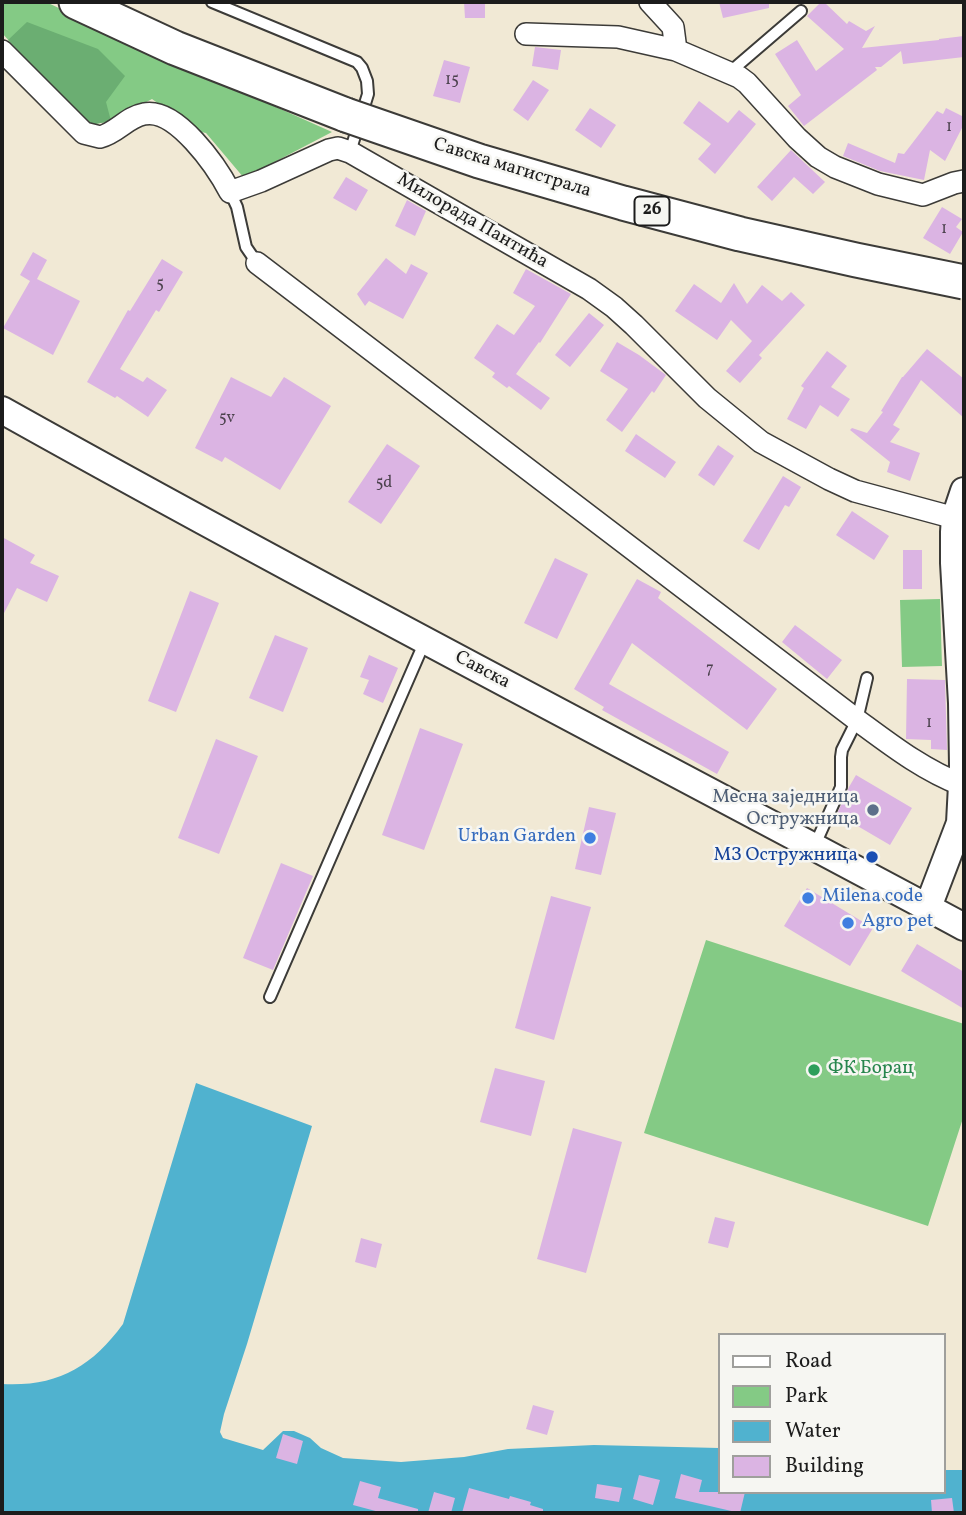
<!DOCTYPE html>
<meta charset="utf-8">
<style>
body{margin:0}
#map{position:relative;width:966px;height:1515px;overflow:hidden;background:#f1e9d5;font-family:Vollkorn,serif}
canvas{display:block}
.frame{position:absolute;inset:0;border:4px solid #1c1c1c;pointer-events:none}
.legend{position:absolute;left:718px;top:1333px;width:228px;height:161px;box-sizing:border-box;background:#f6f6f2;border:2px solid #9f9f9c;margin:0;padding:9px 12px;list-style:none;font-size:21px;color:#1c1c1c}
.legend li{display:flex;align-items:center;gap:14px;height:35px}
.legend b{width:35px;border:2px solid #9f9f9c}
</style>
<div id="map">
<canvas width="966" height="1515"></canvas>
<div class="frame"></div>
<ul class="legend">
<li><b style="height:9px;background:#fff"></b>Road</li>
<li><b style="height:19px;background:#84ca85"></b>Park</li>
<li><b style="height:19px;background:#50b2cf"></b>Water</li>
<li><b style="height:19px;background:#dbb4e3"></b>Building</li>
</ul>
</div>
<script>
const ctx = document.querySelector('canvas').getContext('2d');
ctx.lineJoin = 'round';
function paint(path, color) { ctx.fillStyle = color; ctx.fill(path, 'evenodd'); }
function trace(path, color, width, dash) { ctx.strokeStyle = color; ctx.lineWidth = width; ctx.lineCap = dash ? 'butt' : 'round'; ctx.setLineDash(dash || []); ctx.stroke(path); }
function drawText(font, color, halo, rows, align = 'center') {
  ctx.font = font + ' Vollkorn,serif'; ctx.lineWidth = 5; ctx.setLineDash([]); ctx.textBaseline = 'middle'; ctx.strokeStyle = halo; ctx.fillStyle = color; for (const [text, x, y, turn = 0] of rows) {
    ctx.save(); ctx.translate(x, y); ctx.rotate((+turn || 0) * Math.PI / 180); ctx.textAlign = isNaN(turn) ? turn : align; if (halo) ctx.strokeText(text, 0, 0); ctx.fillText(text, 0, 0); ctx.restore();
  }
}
const green = new Path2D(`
 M2,2h44l96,45 190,85 -88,46 -38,-45 -10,-2 -44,-32 -41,22 -26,5 -83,-93z
 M940,599l2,67 -40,1 -2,-67z
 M706,940l258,84v91l-36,111 -284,-93z`);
const forest = new Path2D(`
 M27,22l71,27 27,27 -19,26 5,19 -26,5 -77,-86z`);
const water = new Path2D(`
 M196,1083l116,43 -65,218 -23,70 -4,18 3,6 40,12 20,-19h11l16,7 11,10 22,10 58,4 63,-5 44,-8 86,-4 125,3v44h224v-22h21v43h-962v-129c54,3 89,-16 121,-60z`);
const building = new Path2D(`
 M464,2h21v16h-20z
 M719,2h50v6l-46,10z
 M821,2h3l23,22 2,-3 17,10 9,-5 -13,22 77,-8v-1l25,-3v21l-61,7 -2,-13 -20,16h-6l2,3 -73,56 -16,-20 13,-11 -26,-41 22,-14 19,31 28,-22 -37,-33z
 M535,47l26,3 -3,20 -26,-4z
 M444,60l26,7 -10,36 -27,-7z
 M533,80l16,10 -21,31 -15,-11z
 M699,101l29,22 11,-13 17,14 -41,50 -17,-15 13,-15 -28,-21z
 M590,108l26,17 -15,23 -26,-18z
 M946,108l18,9v7l-19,37 -15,-11 -6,30 -44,-9 -37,-15 5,-13 47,20 3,-10 6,1 33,-43 6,3z
 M791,150l34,32 -12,12 -19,-17 -22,24 -15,-14z
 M346,177l22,13 -12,21 -23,-13z
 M407,200l19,11 -11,25 -20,-10z
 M942,207l20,12 -6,8 7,5 -13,22 -27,-16z
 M33,252l14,8 -10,19 43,22 -27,54 -50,-27 27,-47 -10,-6z
 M386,258l20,16 5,-10 17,9 -25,46 -34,-18 -4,5 -8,-12z
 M162,259l21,13 -24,40 -3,-2 -36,59 23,13 4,-5 20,13 -19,27 -31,-21 -2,2 -28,-16 41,-72 2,1z
 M526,269l45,25 -31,49 -1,-1 -23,32 34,24 -9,12 -32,-24 -2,2 -15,-11 3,-4 -21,-15 23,-34 17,11 21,-29 -22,-13z
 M734,283l13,21 15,-19 20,16 9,-9 14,13 -46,50 3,3 -22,25 -14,-12 26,-30 -21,-21 -14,20 -42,-29 19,-27 27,19z
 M589,313l15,12 -34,42 -15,-12z
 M617,342l22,13 27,20 -12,18 -2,-2 -30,41 -16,-12 22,-31 -28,-18z
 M927,349l37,30v39l-43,-38 -28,45 7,4 -10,13 30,11 -10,28 -23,-9 3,-10 -40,-32 2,-2 15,5 16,-21 -2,-1 21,-34h1z
 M827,351l20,15 -16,21 19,12 -12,18 -18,-12 -14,24 -19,-10 17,-31 -3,-2z
 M231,377l40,20 13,-20 47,29 -51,84 -55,-33 -3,5 -27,-14z
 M636,434l40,28 -11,16 -40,-27z
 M387,444l33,22 -39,58 -33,-22z
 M718,445l16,11 -20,30 -16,-11z
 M783,476l18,11 -12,20 -4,-2 -26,45 -16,-9z
 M852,511l37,25 -15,24 -38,-25z
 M2,537l33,18 -5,8 29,13 -12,26 -30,-14 -15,29z
 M903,550h19v39h-19z
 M555,558l33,16 -31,65 -33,-16z
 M637,579l24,13 -3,6 119,91 -30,41 -115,-87 -23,41 120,68 -12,22 -115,-64 2,-3 -30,-18z
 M190,591l29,12 -43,109 -28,-11z
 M795,625l47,35 -15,19 -45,-37z
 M275,635l33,13 -25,64 -34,-14z
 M369,655l29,13 -15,35 -20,-9 6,-14 -9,-3z
 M907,679l38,1 2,70 -16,-1v-9l-25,-1z
 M420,728l43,16 -39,106 -42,-15z
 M216,739l42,17 -39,98 -41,-16z
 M856,775l56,33 -22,37 -53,-31 12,-27z
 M589,807l27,6 -15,62 -26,-6z
 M281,863l32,13 -40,94 -30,-12z
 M807,888l66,40 -23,38 -66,-40z
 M551,896l40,11 -37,133 -39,-12z
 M917,944l47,28v37l-63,-38z
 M495,1068l50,13 -14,55 -51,-14z
 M573,1128l49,14 -36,131 -49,-14z
 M715,1217l20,5 -7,26 -20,-5z
 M361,1238l21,6 -6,24 -21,-6z
 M533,1405l21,6 -7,24 -21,-6z
 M283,1434l20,7 -6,23 -21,-6z
 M681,1474l21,6 -3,12h46l-5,21 -65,-15z
 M639,1475l21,5 -7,25 -20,-6z
 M360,1481l21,6 -3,11 40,11v4h-35l-30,-8z
 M597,1484l25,4 -3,14 -24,-4z
 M469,1488l40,11 1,-3 21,6 -1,3 13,4v4h-81z
 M434,1492l21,6 -4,15h-23z
 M952,1498l2,15h-22l-1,-13z`);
const service = new Path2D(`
 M212,2l145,60 5,6 5,13 1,13 -18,58
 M730,72l71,-61
 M230,192l7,15 9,40 11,16
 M814,847l27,-60v-30l1,-7 15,-30 10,-42
 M270,997l155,-356`);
const minor = new Path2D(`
 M650,2l23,25 3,23
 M526,34l92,3 58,13 63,27 8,6 50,55 21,19 17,10 43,17 45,11 31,-12 10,-2
 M2,51l82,82 16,4c17,-4 27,-20 44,-23 32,-7 73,53 86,78l31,-11 68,-31 9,-2 12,4 239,137 25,18 20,18 73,73 54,44 68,37 26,12 100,27
 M257,263l600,457c34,25 66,50 105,65`);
const tertiary = new Path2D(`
 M2,410c318,178 641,345 962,517
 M928,907l32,-84 3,-57 -1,-63 -8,-140v-31l1,-14 9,-27`);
const primary = new Path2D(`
 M76,2l99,46 171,67`);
const primaryBridge = new Path2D(`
 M346,115l133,46 144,42 117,31 116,26 108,22`);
const markers = [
 [873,810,7,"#5c6f8a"],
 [590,838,7,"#3f7fe0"],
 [872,857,7,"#1a4fb4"],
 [808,898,7,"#3f7fe0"],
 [848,923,7,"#3f7fe0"],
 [814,1070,7,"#2e9e5b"]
];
const numberNames = [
 ["15",452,81],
 ["1",949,128],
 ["1",944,230],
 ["5",160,285],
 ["5v",227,419],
 ["5d",384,484],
 ["7",710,670],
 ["1",929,724]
];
const shields = [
 [652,211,35]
];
const shieldNames = [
 ["26",652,211]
];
const streetNames = [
 ["Савска магистрала",512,169,17],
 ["Милорада Пантића",472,222,30],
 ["Савска",482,671,28]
];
const serviceNames = [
 ["Месна заједница",859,799],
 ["Остружница",859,821]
];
const shopNames = [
 ["Urban Garden",576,838,"right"],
 ["Milena code",822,898],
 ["Agro pet",862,923]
];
const transitNames = [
 ["МЗ Остружница",858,857]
];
const leisureNames = [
 ["ФК Борац",828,1070]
];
paint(green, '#84ca85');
paint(forest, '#6bae72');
paint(water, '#50b2cf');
paint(building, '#dbb4e3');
trace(service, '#3c3b38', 14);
trace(minor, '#3c3b38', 24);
trace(tertiary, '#3c3b38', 30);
trace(primary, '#3c3b38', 37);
trace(service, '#fff', 10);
trace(minor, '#fff', 21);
trace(tertiary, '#fff', 26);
trace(primary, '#fff', 33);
trace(primaryBridge, '#3c3b38', 37, []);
trace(primaryBridge, '#fff', 33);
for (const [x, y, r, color] of markers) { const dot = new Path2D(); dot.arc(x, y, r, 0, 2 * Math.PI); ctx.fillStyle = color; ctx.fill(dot); trace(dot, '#f6f6f2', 2.5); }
drawText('16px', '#4c424e', null, numberNames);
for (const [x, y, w] of shields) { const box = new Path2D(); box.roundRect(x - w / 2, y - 14.5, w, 29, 5); ctx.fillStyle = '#f6f6f2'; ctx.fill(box); trace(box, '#1c1c1c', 2); }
drawText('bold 18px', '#1c1c1c', null, shieldNames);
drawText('19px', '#1c1c1c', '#f6f6f2', streetNames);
drawText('19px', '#4e5e75', '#f6f6f2', serviceNames, 'right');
drawText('19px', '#366cbe', '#f6f6f2', shopNames, 'left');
drawText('19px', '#164399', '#f6f6f2', transitNames, 'right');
drawText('19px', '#27864d', '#f6f6f2', leisureNames, 'left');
</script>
